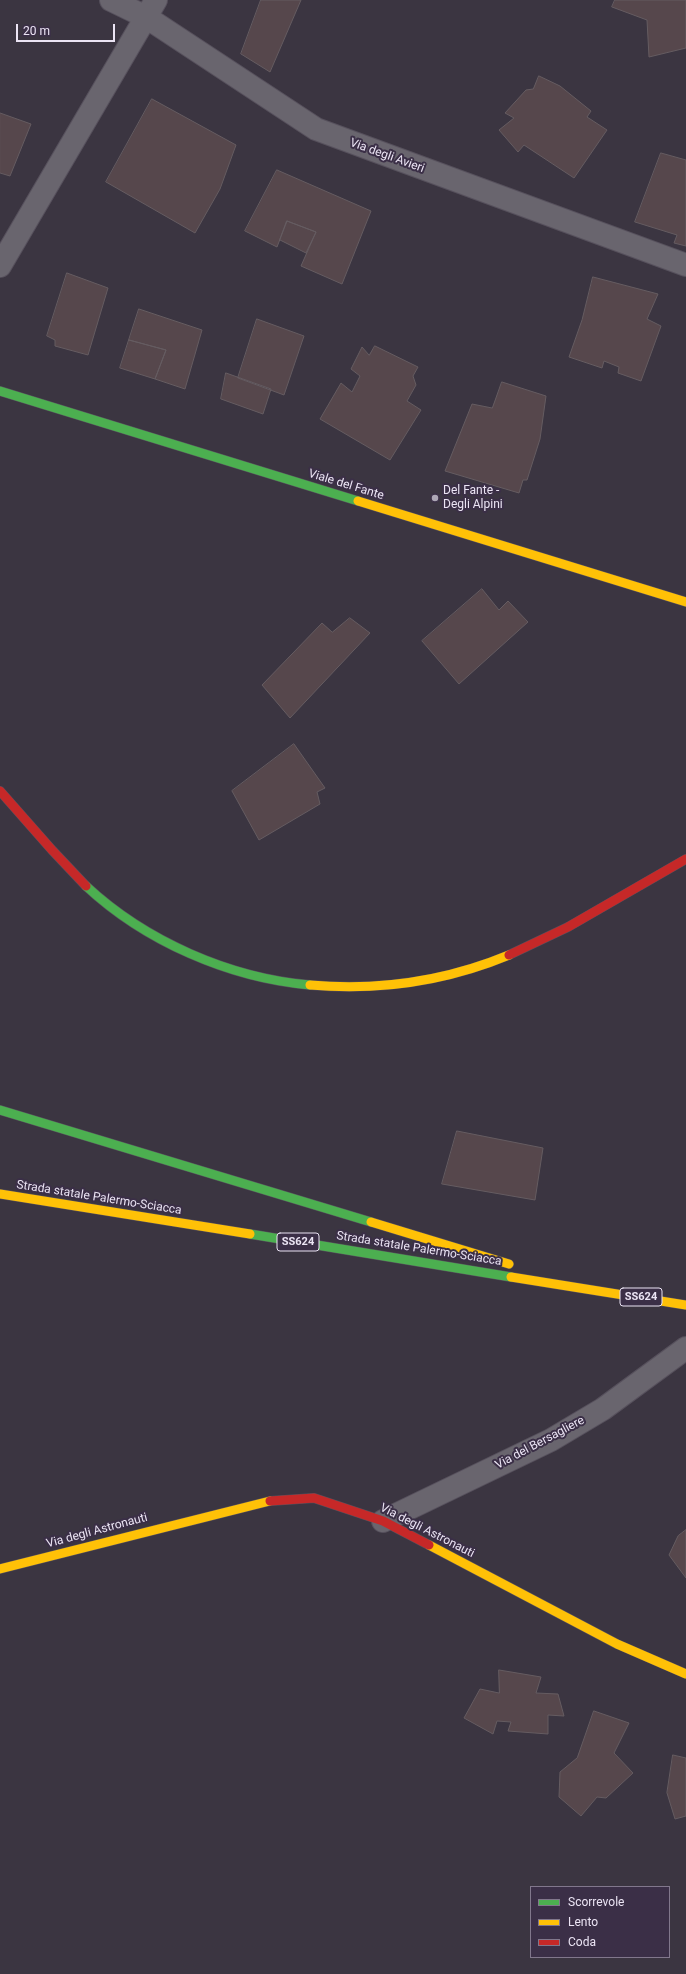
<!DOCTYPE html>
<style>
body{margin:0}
#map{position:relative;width:686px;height:1974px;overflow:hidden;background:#3b3541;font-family:Roboto,sans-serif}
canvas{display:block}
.legend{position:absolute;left:530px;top:1886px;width:140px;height:72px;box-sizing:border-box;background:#3b2f47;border:1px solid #81778c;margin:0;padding:5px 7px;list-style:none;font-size:12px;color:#ebe4f4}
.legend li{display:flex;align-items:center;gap:8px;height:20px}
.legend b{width:20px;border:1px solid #81778c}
.scale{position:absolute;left:16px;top:24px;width:99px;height:18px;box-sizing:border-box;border:2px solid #ebe4f4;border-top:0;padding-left:5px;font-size:12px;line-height:14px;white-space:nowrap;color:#ebe4f4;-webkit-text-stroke:3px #3b2f47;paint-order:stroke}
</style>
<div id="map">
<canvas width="686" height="1974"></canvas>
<ul class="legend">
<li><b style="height:5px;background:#4caf50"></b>Scorrevole</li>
<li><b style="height:5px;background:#ffc107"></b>Lento</li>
<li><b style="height:5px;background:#c62828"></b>Coda</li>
</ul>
<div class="scale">20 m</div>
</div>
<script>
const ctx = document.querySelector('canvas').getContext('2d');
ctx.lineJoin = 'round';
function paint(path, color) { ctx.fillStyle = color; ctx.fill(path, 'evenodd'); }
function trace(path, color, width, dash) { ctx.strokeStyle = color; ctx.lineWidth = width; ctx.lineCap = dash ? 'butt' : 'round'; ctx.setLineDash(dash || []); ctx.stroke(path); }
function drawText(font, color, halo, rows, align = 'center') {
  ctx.font = font + ' Roboto,sans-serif'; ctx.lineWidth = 4; ctx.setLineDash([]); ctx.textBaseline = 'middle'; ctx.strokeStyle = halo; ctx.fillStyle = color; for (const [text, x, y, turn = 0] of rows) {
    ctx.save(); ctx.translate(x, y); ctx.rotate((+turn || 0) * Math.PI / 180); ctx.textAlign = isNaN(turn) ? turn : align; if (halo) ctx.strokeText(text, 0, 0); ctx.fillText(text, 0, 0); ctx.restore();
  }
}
const building = new Path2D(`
 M261,0h40l-31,72 -29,-18z
 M615,0h71v48l-37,9 -2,-37 -35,-13z
 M539,76l21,10 31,25 -4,6 20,13 -33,48 -50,-33 -6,7 -19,-22 15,-12 -9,-5 21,-23 7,-1z
 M152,99l84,46 -16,44 -25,44 -89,-51z
 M0,113l31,11 -21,52 -10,-3z
 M661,153l25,7v86l-12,-3 3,-8 -42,-13z
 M277,170l94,41 -29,73 -41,-18 15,-34 -29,-11 -10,26 -32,-16z
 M287,221l29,11 -10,21 -26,-13z
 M67,273l41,15 -20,67 -33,-9v-6l-8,-4z
 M593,277l65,17 -11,25 14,7 -20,55 -23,-8 1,-6 -15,-6 -2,7 -33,-11 13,-37z
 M139,309l63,21 -17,59 -30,-10 11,-29 -37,-10z
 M257,319l47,17 -20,59 -46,-17z
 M129,340l37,10 -11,29 -35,-11z
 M375,346l43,21 -5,9 3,9 -9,16 14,9 -31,50 -70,-41 21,-36 11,9 8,-16 -9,-7 11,-22 7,8z
 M226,373l45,16 -8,25 -42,-15z
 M502,382l44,14 -6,43 -13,41h-4l-4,13 -74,-22 27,-67 20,4z
 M482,589l17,21 9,-9 20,21 -69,62 -37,-43z
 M350,618l20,15 -80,85 -28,-33 60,-62 10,9z
 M294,744l31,44 -8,4 3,12 -61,36 -27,-49z
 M457,1131l86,17 -8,52 -93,-16z
 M686,1530v48l-17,-23 9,-19z
 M499,1670l42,7 -5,16 22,1 6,22 -16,-1v19l-40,-3 3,-9 -14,-1 -4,13 -29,-16 16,-29 19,4z
 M594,1711l35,12 -15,30 19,20 -27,25 -9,-1 -16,19 -22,-19 1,-25 17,-14z
 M673,1755l13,3v58l-11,3 -8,-26z`);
const street = new Path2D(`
 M111,0l35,17 170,112 370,136
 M0,266l156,-266
 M383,1521l168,-81 52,-31 83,-61`);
const fast = new Path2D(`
 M0,391l358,110
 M86,886c59,55 143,92 224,99
 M0,1110l371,112
 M250,1234l261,43`);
const slow = new Path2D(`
 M358,501l328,101
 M310,985c69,6 134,-3 199,-30
 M0,1194l250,40
 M371,1222l138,42
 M511,1277l175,28
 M429,1545l188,99 69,30
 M0,1569l270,-68`);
const jam = new Path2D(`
 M0,791l52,59 34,36
 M509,955l59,-28 118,-68
 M270,1501l44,-3 69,23 46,24`);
const markers = [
 [435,498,4,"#ada7b5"]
];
const shields = [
 [298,1242,42],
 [641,1297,42]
];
const shieldNames = [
 ["SS624",298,1242],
 ["SS624",641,1297]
];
const streetNames = [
 ["Via degli Avieri",387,156,20],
 ["Viale del Fante",346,485,17],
 ["Strada statale Palermo-Sciacca",99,1198,9],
 ["Strada statale Palermo-Sciacca",419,1249,9],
 ["Via del Bersagliere",540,1443,-28],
 ["Via degli Astronauti",97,1531,-15],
 ["Via degli Astronauti",427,1531,27]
];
const poiNames = [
 ["Del Fante -",443,491],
 ["Degli Alpini",443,505]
];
paint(building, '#56474c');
trace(building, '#655c61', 1);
trace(street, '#57515d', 24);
trace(fast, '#57515d', 10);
trace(slow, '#57515d', 10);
trace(jam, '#57515d', 10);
trace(street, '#69656e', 22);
trace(fast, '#4caf50', 9);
trace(slow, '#ffc107', 9);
trace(jam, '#c62828', 9);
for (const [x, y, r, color] of markers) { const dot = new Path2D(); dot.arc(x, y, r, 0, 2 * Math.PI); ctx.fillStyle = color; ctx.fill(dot); trace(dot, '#3b2f47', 1.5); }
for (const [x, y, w] of shields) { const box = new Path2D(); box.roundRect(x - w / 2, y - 9, w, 18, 3); ctx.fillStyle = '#3b2f47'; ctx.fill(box); trace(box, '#ebe4f4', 1); }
drawText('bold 11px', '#ebe4f4', null, shieldNames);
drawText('12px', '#ebe4f4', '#3b2f47', streetNames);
drawText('12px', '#ebe4f4', '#3b2f47', poiNames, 'left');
</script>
